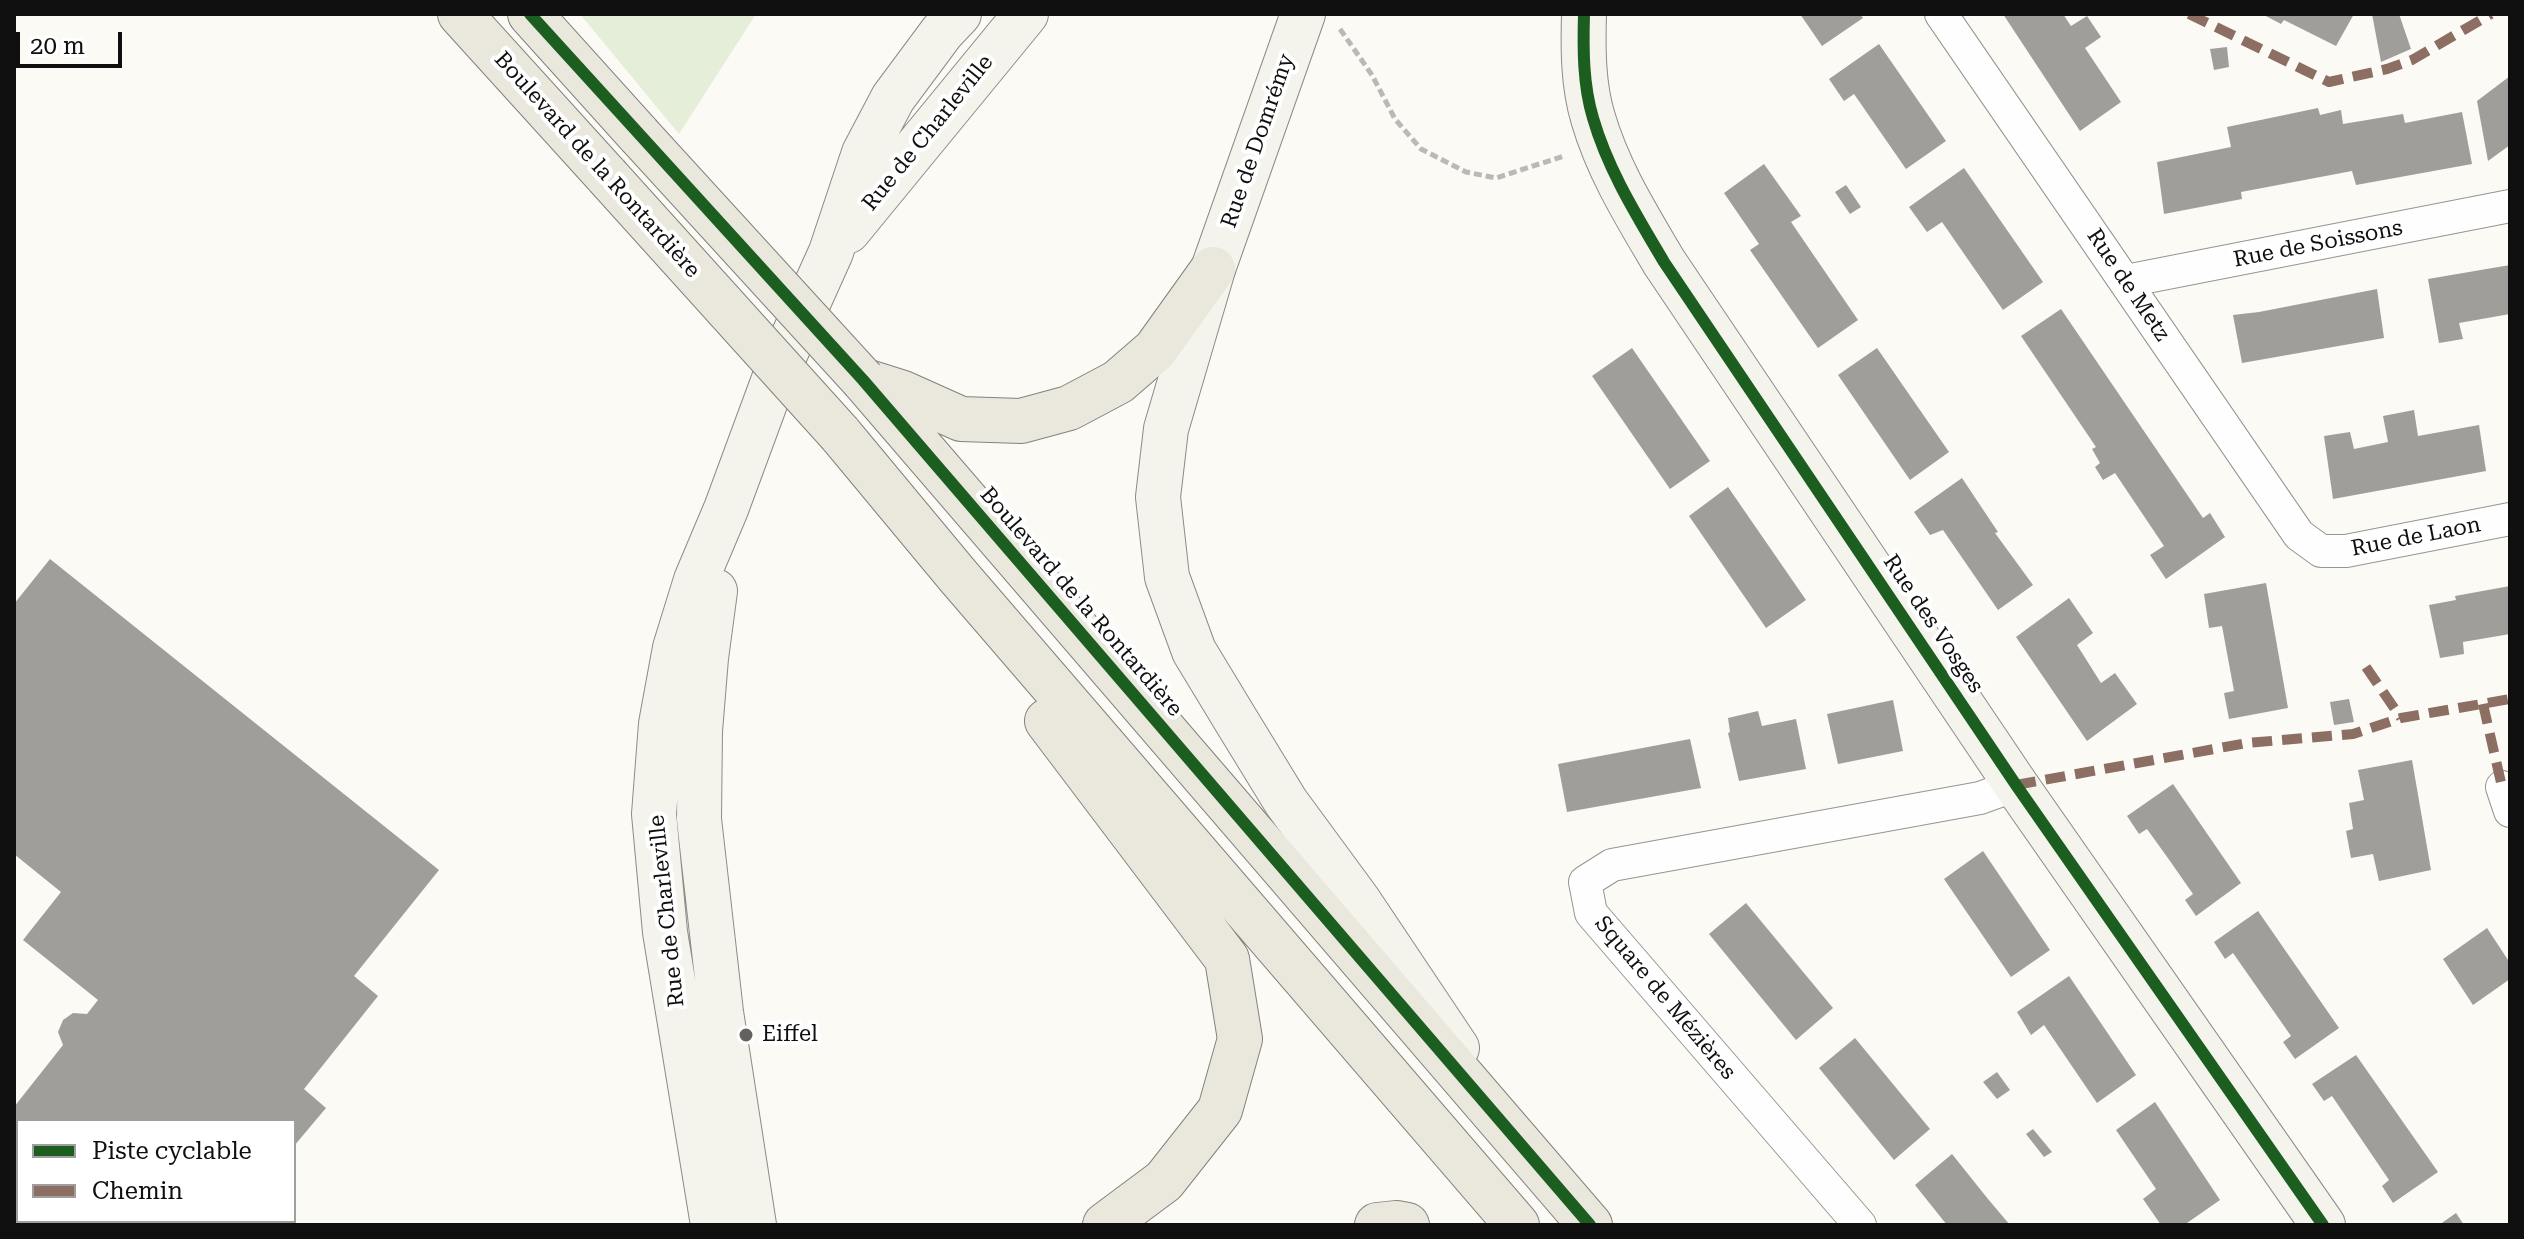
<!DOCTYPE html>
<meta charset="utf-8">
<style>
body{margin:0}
#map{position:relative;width:2524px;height:1239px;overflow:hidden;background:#fbfaf5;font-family:"Roboto Serif",serif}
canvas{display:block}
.frame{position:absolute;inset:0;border:16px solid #0f0f0f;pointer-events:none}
.legend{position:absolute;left:16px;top:1119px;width:280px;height:104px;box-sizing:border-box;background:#fff;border:2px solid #9f9f9f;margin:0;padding:10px 14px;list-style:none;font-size:24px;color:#0f0f0f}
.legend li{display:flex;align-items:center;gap:16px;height:40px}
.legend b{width:40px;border:2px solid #9f9f9f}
.scale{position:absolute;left:16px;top:32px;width:106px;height:36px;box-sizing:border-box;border:4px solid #0f0f0f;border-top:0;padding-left:10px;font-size:24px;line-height:28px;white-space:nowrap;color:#0f0f0f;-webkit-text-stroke:6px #fff;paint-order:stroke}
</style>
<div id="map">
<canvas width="2524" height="1239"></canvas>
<div class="frame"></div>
<ul class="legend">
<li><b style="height:10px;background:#1b5e20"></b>Piste cyclable</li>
<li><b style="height:10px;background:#8d6e63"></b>Chemin</li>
</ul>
<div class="scale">20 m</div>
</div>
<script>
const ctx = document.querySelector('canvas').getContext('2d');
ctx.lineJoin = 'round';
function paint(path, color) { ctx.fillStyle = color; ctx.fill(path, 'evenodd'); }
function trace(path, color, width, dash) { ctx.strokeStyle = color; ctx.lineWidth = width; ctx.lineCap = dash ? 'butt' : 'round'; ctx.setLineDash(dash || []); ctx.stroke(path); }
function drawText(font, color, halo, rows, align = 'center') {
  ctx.font = font + ' "Roboto Serif",serif'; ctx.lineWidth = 8; ctx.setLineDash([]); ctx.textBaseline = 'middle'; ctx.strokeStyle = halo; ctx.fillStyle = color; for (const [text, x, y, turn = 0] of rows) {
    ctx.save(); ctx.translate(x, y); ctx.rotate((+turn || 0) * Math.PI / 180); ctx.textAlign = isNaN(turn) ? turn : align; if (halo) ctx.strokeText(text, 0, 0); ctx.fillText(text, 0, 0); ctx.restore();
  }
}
const green = new Path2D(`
 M580,14h176l-77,120z`);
const building = new Path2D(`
 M1800,14h60l3,4 -41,28z
 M2003,14h60l8,12 16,-10 14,21 -16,11 36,54 -41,29z
 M2262,14h92l-18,32 -52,-26 -3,4z
 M2372,14h27l12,35 -30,13z
 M1879,44l67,97 -40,28 -52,-75 -10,7 -15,-22z
 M2227,47l2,20 -15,3 -4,-21z
 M2510,76v69l-22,16 -11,-60z
 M2318,108l2,7 21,-5 2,14 60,-10 2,9 57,-11 10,52 -116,21 -4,-14 -111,21 1,7 -78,15 -7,-52 74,-15 -4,-20z
 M1764,164l37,52 -10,6 67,98 -40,28 -68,-98 9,-6 -35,-51z
 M1964,168l79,114 -40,28 -61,-88 -15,10 -18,-25z
 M1846,185l15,22 -11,7 -15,-22z
 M2510,265v49l-51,9 4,16 -24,4 -11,-64z
 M2377,289l7,49 -142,25 -9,-48 26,-3z
 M2061,309l142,209 7,-5 15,24 -59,42 -16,-24 14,-9 -49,-73 -12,7 -8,-13 5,-4 -8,-14 4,-2 -75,-111z
 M1632,348l78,113 -40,28 -78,-113z
 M1877,348l72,104 -39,28 -72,-105z
 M2414,410l4,26 61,-11 7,46 -153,28 -9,-63 26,-4 4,17 34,-7 -5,-26z
 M1962,478l36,54 -3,1 38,52 -35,25 -55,-80 -13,5 -16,-23z
 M1728,487l78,113 -40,28 -77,-112z
 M50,559l389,311 -85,106 24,20 -74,93 22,19 -32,38v-25h-276v6l-4,-3v-17l49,-62 -5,-13 5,-12 10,-7 14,1 11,-14 -75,-60 38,-48 -47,-38v-250z
 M2266,583l22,125 -59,11 -5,-26 10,-2 -12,-65 -13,2 -5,-34z
 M2510,586v48l-47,8 1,12 -24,4 -11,-53 27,-5 -1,-4z
 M2069,598l24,35 -16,12 24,38 14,-10 22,31 -50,37 -71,-104z
 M2349,699l5,23 -20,3 -4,-23z
 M1893,700l10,51 -65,13 -11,-50z
 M1758,711l4,15 34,-7 10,50 -67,12 -11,-48 2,-1 -2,-14z
 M1690,739l11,49 -134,24 -9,-48z
 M2412,760l19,110 -52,11 -6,-27 -22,4 -5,-27 7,-2 -4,-26 15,-3 -6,-30z
 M2173,784l68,99 -45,33 -11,-16 8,-6 -23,-33 -23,-32 -8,5 -12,-18z
 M1983,851l67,99 -39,27 -67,-98z
 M1746,903l87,105 -37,32 -87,-106z
 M2258,911l81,117 -44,31 -12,-17 8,-6 -58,-83 -8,6 -11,-17z
 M2487,928l23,35v16l-37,26 -30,-46z
 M2069,976l67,99 -39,28 -53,-78 -13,10 -14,-23z
 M1855,1038l75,91 -36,31 -75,-92z
 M2356,1055l82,117 -45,31 -11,-17 7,-6 -57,-84 -8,5 -12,-17z
 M1997,1072l13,18 -13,9 -14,-17z
 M2155,1102l65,98 -33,23 2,2h-28l-18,-26 13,-10 -40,-59z
 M2033,1129l19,23 -8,5 -18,-23z
 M1952,1154l36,45 22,26h-63l-32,-40z
 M2456,1213l8,12h-25z
 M132,1221h100l-3,4h-93z`);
const path = new Path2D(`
 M1340,29l32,46 23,44 26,30 45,23 30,6 68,-22`);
const street = new Path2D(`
 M1941,14l358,521 22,16h25l164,-32
 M2126,281l384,-75
 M2502,787l8,24
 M1860,1225l-269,-312 -6,-31 27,-17 368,-67 36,-13`);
const secondary = new Path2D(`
 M1303,14l-90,255 -47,160 -8,68 9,80 27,74 43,71 49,80 72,98 99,148
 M1584,14c-1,35 -1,71 9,104 15,52 44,98 71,144l352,523 307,440
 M848,231l178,-217
 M715,591l-9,67 -6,73 -1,88 22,193 33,213
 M713,1225l-48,-293 -11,-118 7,-90 14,-76 21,-68 30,-71 48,-130 57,-127 33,-99 29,-55 49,-66 17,-18`);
const primary = new Path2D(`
 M460,14l147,162
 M530,14l109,121
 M863,380l727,845
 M865,381l38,12 58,26 60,2 48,-13 49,-26 37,-32 58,-81
 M840,434l118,142 559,649
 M1047,721l180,238 13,80 -20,71 -56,71 -59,44
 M1377,1225l19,-2 11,2`);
const primaryBridge = new Path2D(`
 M639,135l224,245
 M607,176l233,258`);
const quiet = new Path2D(`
 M2189,14l140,68 58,-13 25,-9 79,-46
 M2366,667l35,51
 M2483,704l19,83
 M2016,785l231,-42 106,-9 48,-16 109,-19`);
const cycleway = new Path2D(`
 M530,14l333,366 727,845
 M1584,14c-1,35 -1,71 9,104 15,52 44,98 71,144l352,523 307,440`);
const markers = [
 [746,1035,8,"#626160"]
];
const streetNames = [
 ["Rue de Charleville",928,133,-51],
 ["Rue de Domrémy",1258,141,-71],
 ["Boulevard de la Rontardière",597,165,48],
 ["Rue de Soissons",2318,244,-11],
 ["Rue de Metz",2128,285,56],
 ["Rue de Laon",2416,537,-11],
 ["Boulevard de la Rontardière",1081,602,49],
 ["Rue des Vosges",1933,624,56],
 ["Rue de Charleville",667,911,-96],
 ["Square de Mézières",1665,998,50]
];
const poiNames = [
 ["Eiffel",762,1035]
];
paint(green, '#e4eed8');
paint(building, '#9f9e9a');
trace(street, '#959593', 34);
trace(secondary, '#8c8b89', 46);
trace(primary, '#838280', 46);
trace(path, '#b9b9b8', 5, [8, 4]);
trace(street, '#fefefe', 32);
trace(secondary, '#f4f3ec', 44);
trace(primary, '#eae7dc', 44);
trace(primaryBridge, '#838280', 46, []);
trace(primaryBridge, '#eae7dc', 44);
trace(quiet, '#8d6e63', 10, [20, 10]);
trace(cycleway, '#1b5e20', 12);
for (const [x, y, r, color] of markers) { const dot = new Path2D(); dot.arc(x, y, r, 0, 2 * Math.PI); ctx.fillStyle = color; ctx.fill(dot); trace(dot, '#fff', 3); }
drawText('22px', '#0f0f0f', '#fff', streetNames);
drawText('22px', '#0f0f0f', '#fff', poiNames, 'left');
</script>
